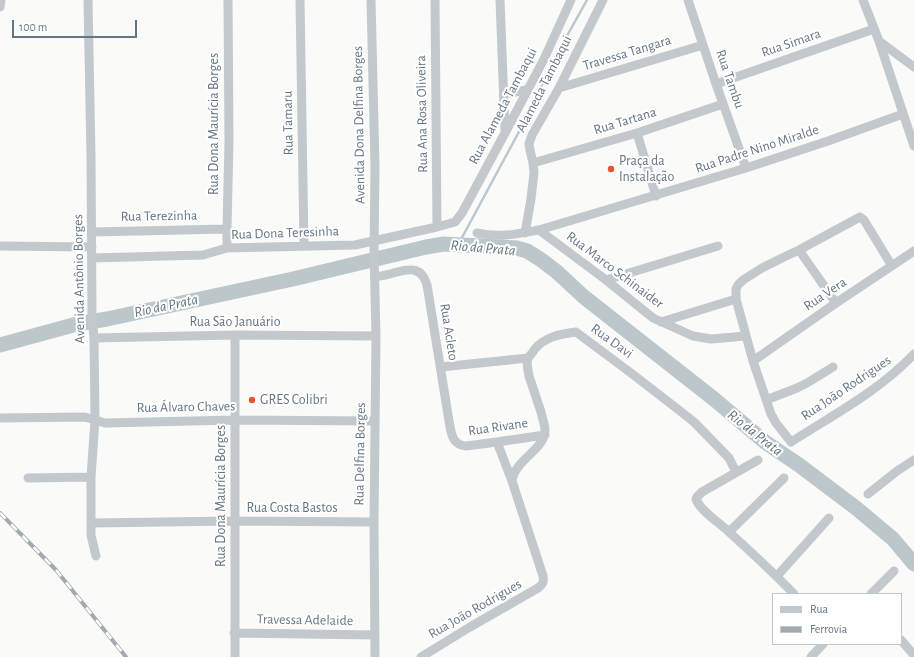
<!DOCTYPE html>
<meta charset="utf-8">
<style>
body{margin:0}
#map{position:relative;width:914px;height:657px;overflow:hidden;background:#fafaf8;font-family:"Alegreya Sans",sans-serif}
canvas{display:block}
.legend{position:absolute;left:772px;top:593px;width:130px;height:52px;box-sizing:border-box;background:#fff;border:1px solid #c1c8cd;margin:0;padding:5px 7px;list-style:none;font-size:12px;color:#657683}
.legend li{display:flex;align-items:center;gap:8px;height:20px}
.legend b{width:20px;border:1px solid #c1c8cd}
.scale{position:absolute;left:12px;top:20px;width:125px;height:18px;box-sizing:border-box;border:2px solid #657683;border-top:0;padding-left:5px;font-size:12px;line-height:14px;white-space:nowrap;color:#657683;-webkit-text-stroke:3px #fff;paint-order:stroke}
</style>
<div id="map">
<canvas width="914" height="657"></canvas>
<ul class="legend">
<li><b style="height:5px;background:#c3c8cc"></b>Rua</li>
<li><b style="height:5px;background:#a2aab0"></b>Ferrovia</li>
</ul>
<div class="scale">100 m</div>
</div>
<script>
const ctx = document.querySelector('canvas').getContext('2d');
ctx.lineJoin = 'round';
function trace(path, color, width, dash) { ctx.strokeStyle = color; ctx.lineWidth = width; ctx.lineCap = dash ? 'butt' : 'round'; ctx.setLineDash(dash || []); ctx.stroke(path); }
function drawText(font, color, halo, rows, align = 'center') {
  ctx.font = font + ' "Alegreya Sans",sans-serif'; ctx.lineWidth = 4; ctx.setLineDash([]); ctx.textBaseline = 'middle'; ctx.strokeStyle = halo; ctx.fillStyle = color; for (const [text, x, y, turn = 0] of rows) {
    ctx.save(); ctx.translate(x, y); ctx.rotate((+turn || 0) * Math.PI / 180); ctx.textAlign = isNaN(turn) ? turn : align; if (halo) ctx.strokeText(text, 0, 0); ctx.fillText(text, 0, 0); ctx.restore();
  }
}
const stream = new Path2D(`
 M458,245l63,-117 37,-76 29,-52`);
const river = new Path2D(`
 M0,345l77,-21 30,-5 186,-40 133,-32 18,-3 73,4 10,3 13,8 17,13 27,25 130,102 51,43 34,23 57,43 37,31 21,25`);
const minor = new Path2D(`
 M88,0l3,156 1,161 2,21 1,82 -4,57v58l5,21
 M300,0l4,245
 M371,0l4,166 -1,85 2,85 -2,186 1,135
 M435,0l2,227
 M500,0l5,131
 M688,0l28,84 30,84
 M863,0l16,41 35,105
 M0,7l1,-7
 M879,41l35,26
 M716,84l158,-55
 M559,88l144,-43
 M504,91l6,2 16,-3
 M637,133l19,63
 M533,163l104,-30 86,-29
 M539,230l67,50 47,38 40,18 18,3 34,-3
 M92,232l135,-3
 M477,233c22,5 40,1 62,-3l207,-62 82,-27 75,-27
 M525,233l6,-34 3,-26 -1,-10 -3,-13 -1,-6 3,-9 27,-47 44,-88
 M0,246l92,1
 M227,248v-19l2,-88 -1,-141
 M799,250l37,53
 M92,258l111,-3 24,-7 128,-3 82,-18 18,-5 7,-9 43,-80 39,-74 27,-59
 M892,266l-28,-46 -4,-3 -61,33 -17,8 -20,10 -19,12 -5,5 -2,4v10l17,62 18,53 5,9 15,19c42,-27 88,-51 123,-88
 M375,277c7,-1 15,-3 22,-5 15,-4 25,-4 30,13l23,142c2,10 4,18 16,19l31,-4 48,-7
 M606,280l112,-34
 M661,322l75,-23
 M94,338l141,-3 141,1
 M753,361l83,-58 78,-52
 M441,367l87,-9
 M766,400l31,-12 10,-5 26,-16
 M0,418l85,-1 20,6 130,-3 140,1
 M758,460l-56,32 -5,5 -1,2c4,12 24,24 33,33 22,20 44,40 65,62
 M28,478l63,-1
 M512,481c3,-22 33,-31 33,-51 0,-6 -3,-12 -4,-18 -4,-12 -8,-24 -12,-36 -1,-5 -3,-13 -1,-18 2,-3 5,-5 6,-8 10,-13 26,-16 42,-18l55,41 44,34 19,15 35,36 7,14
 M868,494l29,-23 17,-11
 M91,523l144,-2 139,1
 M729,532l55,-54
 M777,576l52,-58
 M871,594l23,-23
 M234,633l141,2
 M901,640l13,15
 M235,657v-322
 M421,657l49,-30 68,-39c5,-4 6,-6 5,-12l-31,-95 -15,-39
 M811,657l12,-13`);
const rail = new Path2D(`
 M0,513l56,57 70,87`);
const markers = [
 [611,169,4,"#e4572e"],
 [252,400,4,"#e4572e"]
];
const streetNames = [
 ["Rua Simara",791,43,-19],
 ["Travessa Tangara",627,53,-17],
 ["Rua Tambu",730,79,71],
 ["Alameda Tambaqui",544,84,-63],
 ["Rua Alameda Tambaqui",503,106,-62],
 ["Rua Ana Rosa Oliveira",422,114,-91],
 ["Rua Tartana",625,121,-17],
 ["Rua Tamaru",288,123,-91],
 ["Rua Dona Maurícia Borges",214,124,-90],
 ["Avenida Dona Delfina Borges",359,125,-91],
 ["Rua Padre Nino Miralde",757,149,-18],
 ["Rua Terezinha",159,216,-1],
 ["Rua Dona Teresinha",285,233,-2],
 ["Rua Marco Schinaider",615,270,37],
 ["Avenida Antônio Borges",79,279,-91],
 ["Rua Vera",825,294,-34],
 ["Rua Sāo Januário",235,322],
 ["Rua Acleto",449,332,81],
 ["Rua Davi",612,341,36],
 ["Rua Joāo Rodrigues",846,388,-34],
 ["Rua Álvaro Chaves",186,407,-1],
 ["Rua Rivane",498,427,-8],
 ["Rua Delfina Borges",360,454,-89],
 ["Rua Dona Maurícia Borges",221,496,-90],
 ["Rua Costa Bastos",292,508],
 ["Rua João Rodrigues",475,609,-30],
 ["Travessa Adelaide",305,620,1]
];
const poiNames = [
 ["Praça da",619,161],
 ["Instalação",619,177],
 ["GRES Colibri",260,400]
];
const waterNames = [
 ["Rio da Prata",483,248,5],
 ["Rio da Prata",166,306,-12],
 ["Rio da Prata",755,433,38]
];
trace(stream, '#bbc7cb', 2.5);
trace(river, '#bbc7cb', 15);
trace(minor, '#c3c8cc', 9);
trace(rail, '#a2aab0', 4);
trace(rail, '#fff', 2.5, [8]);
for (const [x, y, r, color] of markers) { const dot = new Path2D(); dot.arc(x, y, r, 0, 2 * Math.PI); ctx.fillStyle = color; ctx.fill(dot); trace(dot, '#fff', 1.5); }
drawText('14px', '#657683', '#fff', streetNames);
drawText('14px', '#657683', '#fff', poiNames, 'left');
drawText('italic 15px', '#60757c', '#fff', waterNames);
</script>
